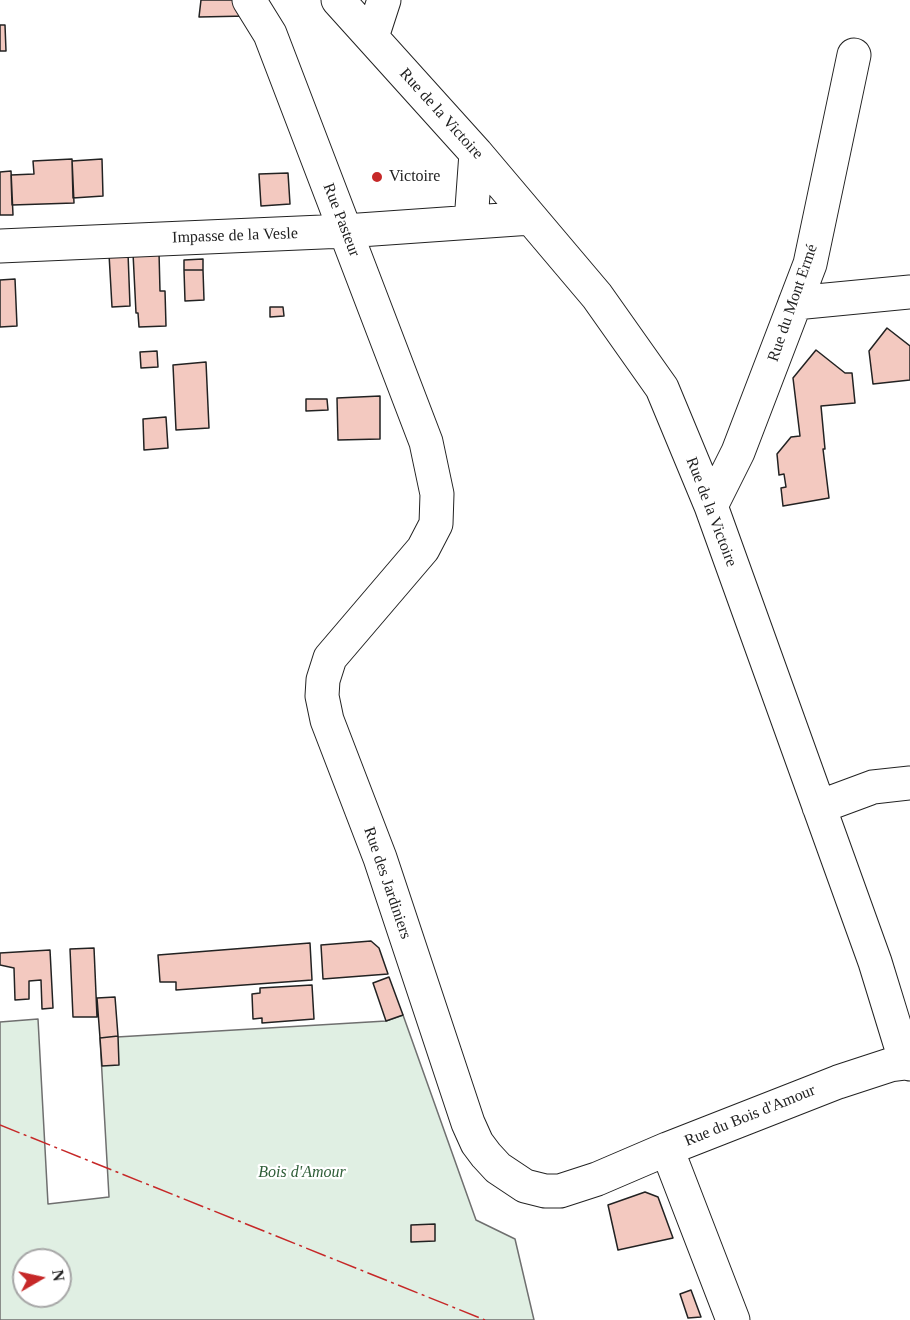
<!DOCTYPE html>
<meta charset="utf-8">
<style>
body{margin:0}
#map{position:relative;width:910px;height:1320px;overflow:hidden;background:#fff;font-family:Georgia,serif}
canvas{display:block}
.north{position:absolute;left:12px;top:1248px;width:60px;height:60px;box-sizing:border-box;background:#fff;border:2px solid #a7a7a7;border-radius:50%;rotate:81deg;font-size:16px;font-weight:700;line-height:24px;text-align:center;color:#222}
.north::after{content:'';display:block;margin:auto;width:21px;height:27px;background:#c62828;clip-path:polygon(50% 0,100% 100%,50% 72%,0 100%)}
</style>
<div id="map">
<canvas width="910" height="1320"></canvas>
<div class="north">N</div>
</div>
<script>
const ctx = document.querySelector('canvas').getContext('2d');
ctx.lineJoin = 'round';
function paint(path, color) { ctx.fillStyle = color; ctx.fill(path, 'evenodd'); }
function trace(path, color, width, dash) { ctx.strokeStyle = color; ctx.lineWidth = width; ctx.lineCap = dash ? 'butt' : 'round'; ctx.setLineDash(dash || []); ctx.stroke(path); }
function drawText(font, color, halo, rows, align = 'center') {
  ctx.font = font + ' Georgia,serif'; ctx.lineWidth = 4.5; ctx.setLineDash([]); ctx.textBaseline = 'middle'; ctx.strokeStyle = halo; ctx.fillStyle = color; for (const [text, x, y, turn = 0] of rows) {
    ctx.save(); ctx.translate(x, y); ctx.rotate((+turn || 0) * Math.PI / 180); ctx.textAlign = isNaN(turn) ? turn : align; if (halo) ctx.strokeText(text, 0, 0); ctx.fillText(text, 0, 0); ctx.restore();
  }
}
const green = new Path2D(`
 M403,1015l73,205 39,19 19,81h-534v-298l38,-3 10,185 61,-7 -9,-159 286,-17zM24,1260h36v36h-36z`);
const building = new Path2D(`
 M201,0h36l10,16 -48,1z
 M0,25h5l1,26h-6z
 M72,159l2,44 -62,2 -1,-30 23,-1 -1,-13z
 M102,159l1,37 -30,2 -1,-37z
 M11,171l2,44h-13v-43z
 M288,173l2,31 -29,2 -2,-32z
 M159,252l1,39h5l1,35 -27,1 -1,-14h-2l-3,-60z
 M128,253l2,53 -18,1 -3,-53z
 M203,259v11h-19v-10z
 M184,270h19l1,30 -19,1z
 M15,279l2,47 -17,1v-47z
 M270,307h13l1,9 -14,1z
 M887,328l23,18v34l-37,4 -4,-33z
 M816,350l29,23h7l3,30 -34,3 4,43h-2l6,49 -46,8 -2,-18 5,-1 -2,-13 -5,1 -2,-21 14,-17 9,-1 -7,-58z
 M157,351l1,16 -17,1 -1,-16z
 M206,362l3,66 -33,2 -3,-65z
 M380,396v43l-42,1 -1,-42z
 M306,399h21l1,11 -22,1z
 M166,417l2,31 -24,2 -1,-31z
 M371,941l8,7 9,26 -65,5 -2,-34z
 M310,943l2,37 -136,10v-8h-16l-2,-27z
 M94,948l3,69h-24l-3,-68z
 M50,950l3,58 -11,1 -1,-29 -12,1v18l-14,1 -1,-32 -14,-3v-12z
 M389,977l14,38 -17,6 -13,-38z
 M312,985l2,34 -52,4v-5l-9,1 -1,-25 8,-1v-5z
 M115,997l3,39 -18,2 -3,-40z
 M118,1036l1,29 -17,1 -2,-28z
 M645,1192l13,5 15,41 -55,12 -10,-45z
 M435,1224v17l-24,1v-17z
 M691,1290l10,27 -13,1 -8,-24z`);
const minor = new Path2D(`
 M249,0l21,34 156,408 11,52 -1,30 -13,25 -93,109 -7,22 -1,16 5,24 53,138 88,265 9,20 9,12 12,13 27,18 20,5h15l37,-12 70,-30 171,-67 52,-17 16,-2
 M338,0l138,153 121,143 65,92 49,118 164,456 31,101 4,1
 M372,37l12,-37
 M471,222l5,-69
 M0,246l345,-15 186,-13
 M795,303l115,-11
 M711,506l27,-54 72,-188 44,-209
 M819,807l54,-20 37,-4
 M667,1149l66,171`);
const power = new Path2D(`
 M0,1125l485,195`);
const markers = [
 [377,177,6,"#c62828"]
];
const streetNames = [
 ["Rue de la Victoire",441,114,48],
 ["Rue Pasteur",341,220,69],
 ["Impasse de la Vesle",235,236,-2],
 ["Rue du Mont Ermé",793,303,-71],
 ["Rue de la Victoire",711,512,69],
 ["Rue des Jardiniers",387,883,71],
 ["Rue du Bois d'Amour",750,1116,-22]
];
const poiNames = [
 ["Victoire",389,177]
];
const parkNames = [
 ["Bois d'Amour",302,1173]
];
paint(green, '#e0efe3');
trace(green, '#6f6f6f', 1.5);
paint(building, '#f3c9c0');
trace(building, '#222', 1.5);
trace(minor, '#222', 35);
trace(minor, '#fff', 33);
trace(power, '#c62828', 1.5, [21, 4.5, 3, 4.5]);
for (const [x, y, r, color] of markers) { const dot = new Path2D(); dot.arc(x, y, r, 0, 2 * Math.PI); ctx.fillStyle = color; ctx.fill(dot); trace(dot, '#fff', 2); }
drawText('16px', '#222', '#fff', streetNames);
drawText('16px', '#222', '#fff', poiNames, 'left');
drawText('italic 16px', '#2f5e38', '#fff', parkNames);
</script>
